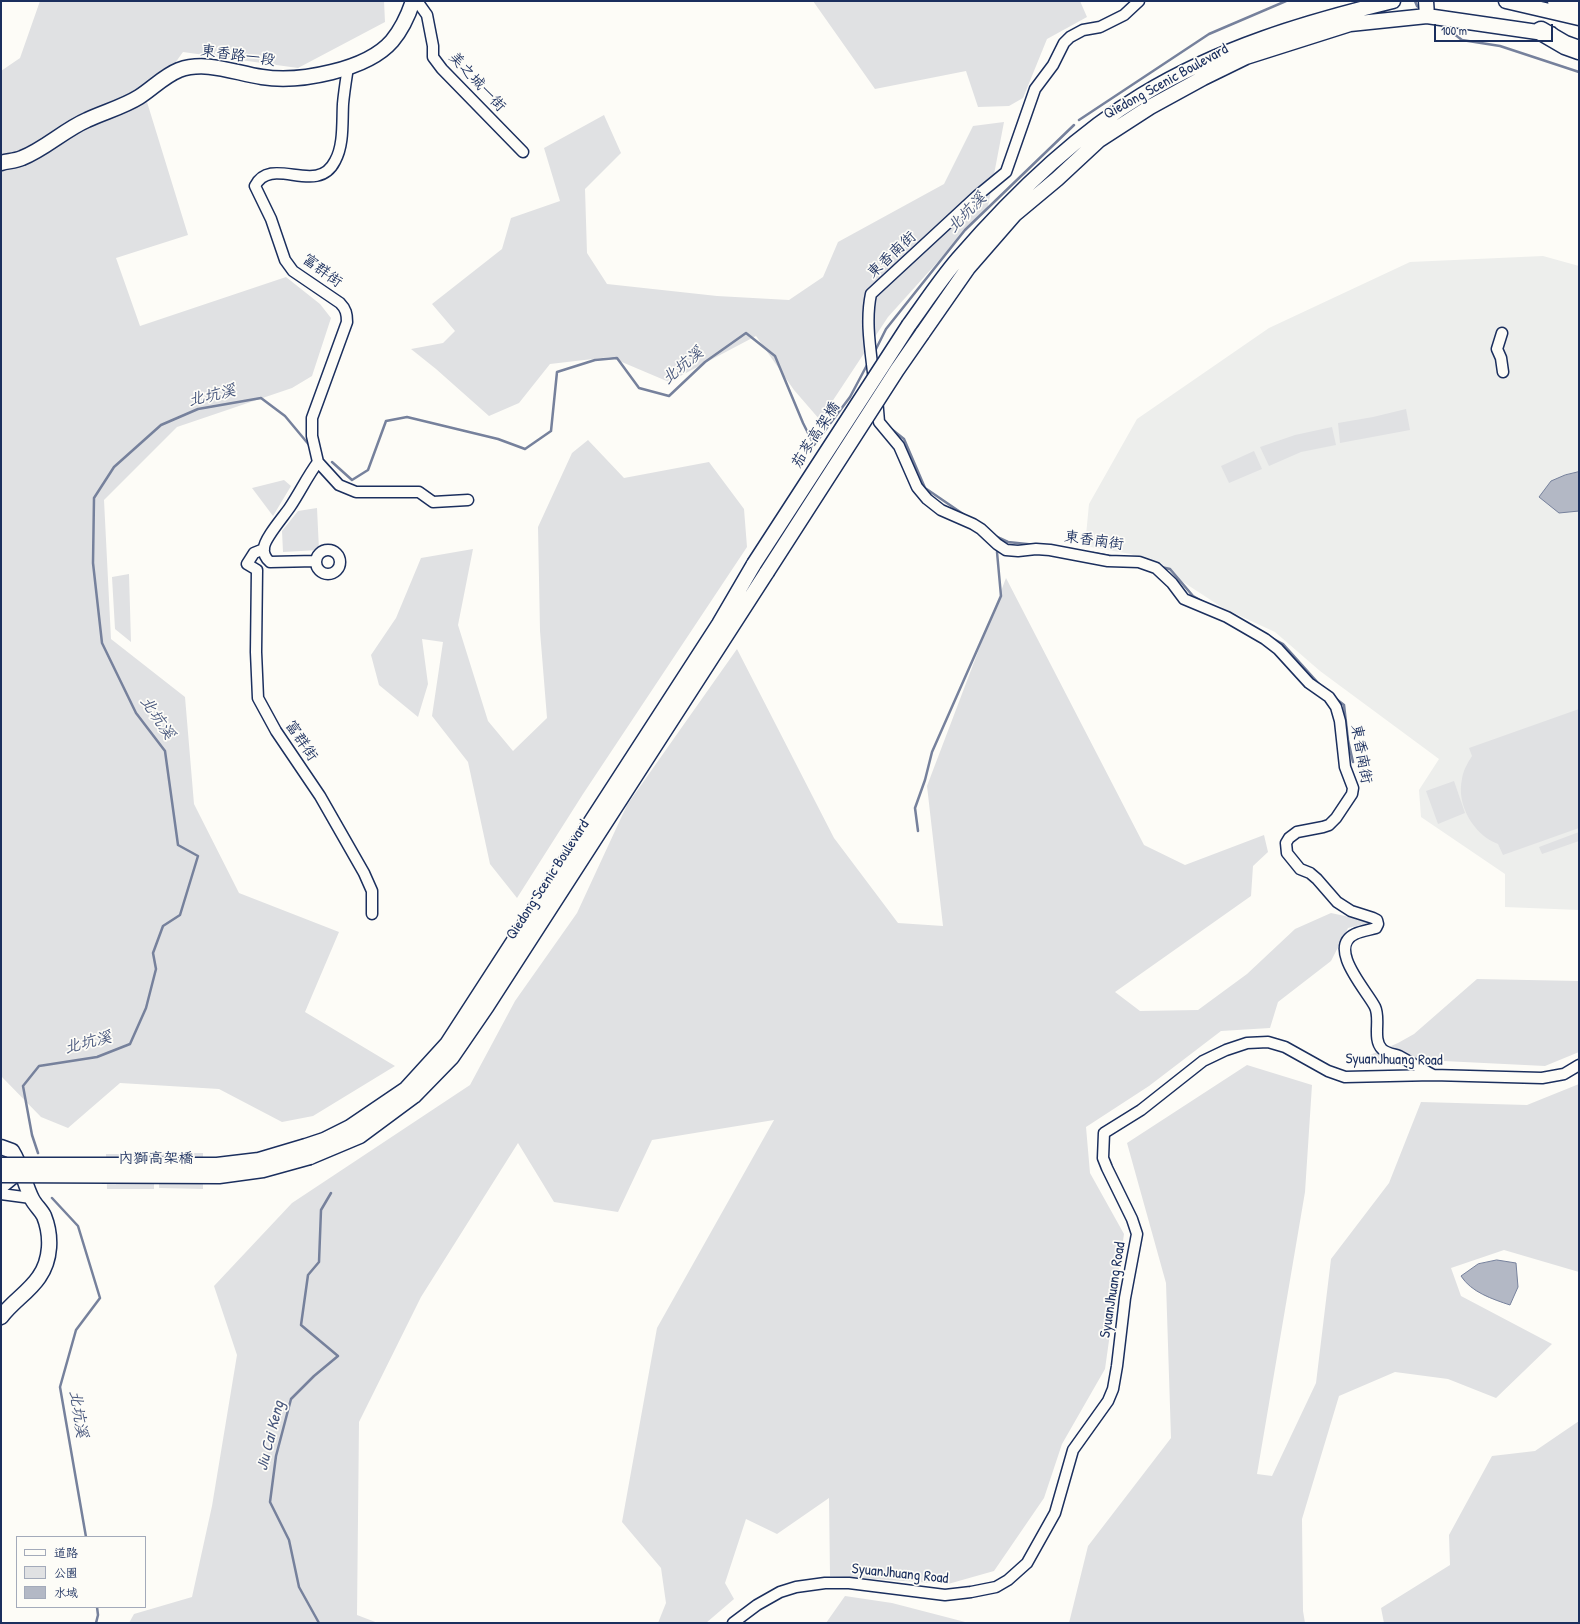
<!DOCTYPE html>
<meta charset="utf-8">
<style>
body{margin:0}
#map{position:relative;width:1580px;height:1624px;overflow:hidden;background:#fdfcf7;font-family:"Patrick Hand","LXGW WenKai TC",sans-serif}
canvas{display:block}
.frame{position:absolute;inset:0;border:2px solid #1b2f5e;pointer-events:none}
.legend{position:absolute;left:16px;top:1536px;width:130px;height:72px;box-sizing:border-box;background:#fdfcf7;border:1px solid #a3aaba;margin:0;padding:5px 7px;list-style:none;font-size:12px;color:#1b2f5e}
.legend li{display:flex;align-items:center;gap:8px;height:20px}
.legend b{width:20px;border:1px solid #a3aaba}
.scale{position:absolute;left:1434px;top:24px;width:119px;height:18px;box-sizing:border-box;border:2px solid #1b2f5e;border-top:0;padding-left:5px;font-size:12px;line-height:14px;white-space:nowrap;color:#1b2f5e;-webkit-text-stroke:3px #fdfcf7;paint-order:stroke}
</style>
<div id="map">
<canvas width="1580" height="1624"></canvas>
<div class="frame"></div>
<ul class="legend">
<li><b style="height:5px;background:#fdfcf7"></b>道路</li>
<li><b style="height:11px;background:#e0e1e3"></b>公園</li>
<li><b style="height:11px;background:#b3b8c5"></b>水域</li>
</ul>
<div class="scale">100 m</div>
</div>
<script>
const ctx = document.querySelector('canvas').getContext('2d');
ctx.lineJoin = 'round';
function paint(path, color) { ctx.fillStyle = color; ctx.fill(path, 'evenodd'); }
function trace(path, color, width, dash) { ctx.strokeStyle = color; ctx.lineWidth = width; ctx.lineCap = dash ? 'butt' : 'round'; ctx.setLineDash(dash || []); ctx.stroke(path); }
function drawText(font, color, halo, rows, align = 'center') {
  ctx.font = font + ' "Patrick Hand","LXGW WenKai TC",sans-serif'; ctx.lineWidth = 3.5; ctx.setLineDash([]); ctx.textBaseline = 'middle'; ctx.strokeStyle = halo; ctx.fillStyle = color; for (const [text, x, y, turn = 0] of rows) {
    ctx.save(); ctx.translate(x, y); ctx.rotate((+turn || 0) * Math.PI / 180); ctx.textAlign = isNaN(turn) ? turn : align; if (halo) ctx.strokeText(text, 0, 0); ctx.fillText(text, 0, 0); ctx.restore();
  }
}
const built = new Path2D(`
 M1543,256l36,10v644l-74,-3v-33l-84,-57 -2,-27 20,-31 -119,-88 -45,-39 -52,-24 -66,-43 -26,-11 -46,-8 4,-42 48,-85 132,-91 141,-66z`);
const green = new Path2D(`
 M40,1h344l1,21 -87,46 -115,-16 -36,50 41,133 -72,23 24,68 146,-49 34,27 11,14 -19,58 -20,12 -115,39 -73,73 7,139 74,58 9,107 45,89 100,39 -34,80 90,54 -82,50 -31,6 -63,-33 -99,-6 -52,45 -27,-11 -40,-41v-1005l19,-13z
 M813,1h267l7,16 -40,22 -24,59 -14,8 -31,1 -12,-36 -91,18z
 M604,115l17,38 -36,36 2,64 20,31 110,12 72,4 34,-23 15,-35 106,-58 29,-58 31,-4 -16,84 -100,111 -68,103 -26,-30 -38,-54 -87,46 -59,-25 -60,7 -31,39 -30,13 -53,-47 -25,-20 32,-6 12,-12 -23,-27 70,-55 9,-31 49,-17 -16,-53z
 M1406,409l4,21 -70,13 -2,-20 35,-6z
 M1332,427l4,18 -35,7 -32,14 -9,-19 35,-12z
 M588,440l36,38 85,-16 35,47 3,38 -164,247 -66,104 -27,-34 -22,-102 -36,-46 11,-74 -21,-3 6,45 -10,33 -39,-32 -8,-30 25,-37 25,-60 52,-9 -15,76 30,96 25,30 34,-33 -7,-87 -2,-104 34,-74z
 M1254,451l8,18 -33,14 -8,-17z
 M284,480l7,6 -18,30 -21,-28z
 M317,508l2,42 -36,2 -1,-21 16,-20z
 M129,574l2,68 -16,-13 -3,-52z
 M1006,578l138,267 41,20 79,-30 4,17 -15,14 -2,30 -136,96 25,19 58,-1 49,-36 48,-45 36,-16 42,9 -25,6 -17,33 -53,41 -8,26 -49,3 -72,55 -63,41 4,46 34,61 -19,135 -43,75 -18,54 -50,73 -46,13 -118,-8 -1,-78 -52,36 -31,-15 -21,64 9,16 -28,24h-48l8,-20 -5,-35 -39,-46 35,-194 117,-208 -122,20 -34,72 -64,-10 -36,-59 -97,154 -62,125 -2,193 21,8h-249l5,-9 58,-17 20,-91 25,-151 -23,-69 78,-83 178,-118 45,-84 62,-88 50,-108 110,-156 97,189 64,85 45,3 -16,-140z
 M1579,709v119l-76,27 -5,-11c-24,-9 -42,-39 -36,-65 1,-8 5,-15 10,-23l-3,-8z
 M1454,781l11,32 -27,11 -12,-33z
 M1579,832v9l-37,13 -3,-7z
 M1477,979l102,2v71l-34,14 -122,-6 -42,4 -11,-9 28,-12 16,-9z
 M1247,1065l65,20 -7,107 -48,282 15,2 44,-93 15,-124 58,-76 32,-81 106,3 52,-21v188l-75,-22 -53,18 10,28 91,48 -56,54 -48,-19 -53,-7 -56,24 -37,123 1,92 2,12h-236l19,-77 83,-108 -5,-155 -39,-140z
 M159,1153h44v36l-44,-1z
 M106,1154h48v35h-47z
 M1579,1421v202h-195l-3,-15 69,-43 -1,-30 43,-79 43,-5z
 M845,1596l47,7 77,20h-143z`);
const water = new Path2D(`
 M1579,472v39l-20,2 -20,-16 12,-16 14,-6z
 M1497,1260l19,3 2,24 -8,18c-18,-6 -39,-13 -49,-29l17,-12z`);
const stream = new Path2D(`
 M1415,1l2,5 4,3
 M1441,24l21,16 38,6 79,26
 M1079,120l130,-86 77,-33
 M876,349l10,-20 79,-99 109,-105
 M889,427l15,12 21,49 41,28
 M332,462l20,18 16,-10 18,-49 21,-4 91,22 27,10 26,-18 6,-59 38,-12 22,-2 22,30 30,8 36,-34 41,-29 29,23 28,67 11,22 36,-48 17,-32
 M995,536l13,6 28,3
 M1093,553l23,4
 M1161,567l9,2 23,27 14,8
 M1268,636l15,8 36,40
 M1335,698l9,7 4,35 5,22
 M918,831l-3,-23 10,-28 7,-28 69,-156 -4,-44
 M38,1153l-6,-18 -9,-49 16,-20 58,-9 33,-13 16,-36 10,-39 -3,-16 10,-27 17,-11 18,-59 -20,-11 -13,-94 -29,-38 -34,-70 -9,-80 1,-65 20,-31 47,-42 37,-16 63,-11 24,18 25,30
 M52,1198l26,28 22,72 -24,32 -16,57 26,150
 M96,1623l2,-8 -1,-8
 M319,1623l-20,-36 -10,-47 -19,-38 6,-46 15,-57 23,-23 24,-20 -37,-31 7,-50 11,-13 2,-52 10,-17`);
const street = new Path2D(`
 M417,1l10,14 6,31v11l9,12 81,83
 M1502,333l-5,16 4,9 2,14
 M874,381c-3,-29 -9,-59 -3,-87l107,-99 28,-23 29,-83 18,-24 11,-22 6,-6 13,-7 17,-3 24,-12 15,-14
 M877,398l2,24 20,24 18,41 10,12 14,11 32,14 8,5 16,15 9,6 12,1 18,-2 14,1 58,11 31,1 17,6 16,15 12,16 43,18 38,22 13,10 31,34 20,14 7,10 4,14 5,46 8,21 -1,6 -16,24 -7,7 -6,2 -26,5 -8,6 -3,5 1,10 13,16 10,4 7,6 20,23 14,9 22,7 4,2 1,4 -2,4c-7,2 -15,3 -21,6 -29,14 13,58 20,73 6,12 -3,32 7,42 4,4 11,5 17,7 11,6 23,13 34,19
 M318,462l21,23 17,7h63l14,10 35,-2
 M264,549l-10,4 -7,11 10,6 -1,82 2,46 18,33 44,65 44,77 8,18v23
 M316 562a12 12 0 1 1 24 0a12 12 0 1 1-24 0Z
 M316,561l-46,1c-4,-3 -7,-9 -6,-14 0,-9 20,-32 26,-41 10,-15 17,-30 28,-45l-6,-26v-18l35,-96c0,-8 -1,-13 -7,-19l-47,-32 -8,-11 -14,-41 -16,-33c16,-32 62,11 80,-25 9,-16 7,-39 8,-57 1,-12 3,-24 5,-37
 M1,1189l18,-15
 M1,1194l30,4
 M733,1623l24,-18 23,-13 16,-5 29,-4h24l96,12 26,-3 25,-5 12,-7 19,-17 28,-50 18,-63 35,-49 5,-12 4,-23 8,-68 12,-64 -5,-15 -25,-51 -4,-10 1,-25 37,-23 62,-49 23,-11 21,-7 21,-1 17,5 43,24 17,6 88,-2 109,3 22,-4 15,-9`);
const secondary = new Path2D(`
 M1426,1l1,15
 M1506,1l73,17
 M1,163c7,-2 14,-2 21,-5 23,-9 42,-28 65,-38 17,-8 36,-13 52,-23 14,-9 25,-21 40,-27 27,-10 56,3 83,7 37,6 105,-7 130,-36 10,-12 16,-25 21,-40
 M909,325c16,-22 31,-45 49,-66 52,-60 116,-123 184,-164 77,-47 164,-73 251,-94
 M922,334l46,-66 47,-54 42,-35 42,-39 51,-33 53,-29 43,-21 104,-33 77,-8 124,18
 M306,1146l18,-6 26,-13 56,-38 41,-45 272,-420 35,-60
 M1,1147l11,4c10,16 12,32 20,48 3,6 9,11 12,17 8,20 7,44 -5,61 -10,15 -27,25 -38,40
 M310,1157l50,-21 54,-40 38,-39 35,-51 280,-434`);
const highway = new Path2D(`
 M1557,1l22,4
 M1541,31l24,14 14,5`);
const secondaryBridge = new Path2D(`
 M754,564l155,-239
 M767,572l130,-202 25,-36
 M1,1165h216l42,-5 47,-14
 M1,1175l218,1 44,-6 47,-13`);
const streetNames = [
 ["東香路一段",238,56,8],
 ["美之城一街",477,82,47],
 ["Qiedong Scenic Boulevard",1166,82,-29],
 ["東香南街",892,255,-43],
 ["富群街",322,271,36],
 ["茄苳高架橋",816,435,-57],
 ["東香南街",1094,541,8],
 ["富群街",301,741,56],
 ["東香南街",1361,754,80],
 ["Qiedong Scenic Boulevard",548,880,-57],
 ["SyuanJhuang Road",1394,1060,1],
 ["內獅高架橋",156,1159],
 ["SyuanJhuang Road",1113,1290,-81],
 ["SyuanJhuang Road",900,1574,6]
];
const waterNames = [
 ["北坑溪",967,213,-46],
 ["北坑溪",683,366,-40],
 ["北坑溪",212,396,-13],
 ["北坑溪",157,718,56],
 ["北坑溪",88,1043,-14],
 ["北坑溪",78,1414,81],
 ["Jiu Cai Keng",271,1436,-76]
];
paint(built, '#edeeec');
paint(green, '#e0e1e3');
paint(water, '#b3b8c5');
trace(water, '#76819c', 1);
trace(stream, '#76819c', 2.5);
trace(street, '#1b2f5e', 13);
trace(secondary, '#1b2f5e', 17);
trace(highway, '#1b2f5e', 21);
trace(street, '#fdfcf7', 10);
trace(secondary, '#fdfcf7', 14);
trace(highway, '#fdfcf7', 18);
trace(secondaryBridge, '#1b2f5e', 17, []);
trace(secondaryBridge, '#fdfcf7', 14);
drawText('15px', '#1b2f5e', '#fdfcf7', streetNames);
drawText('italic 16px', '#49587d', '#fdfcf7', waterNames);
</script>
